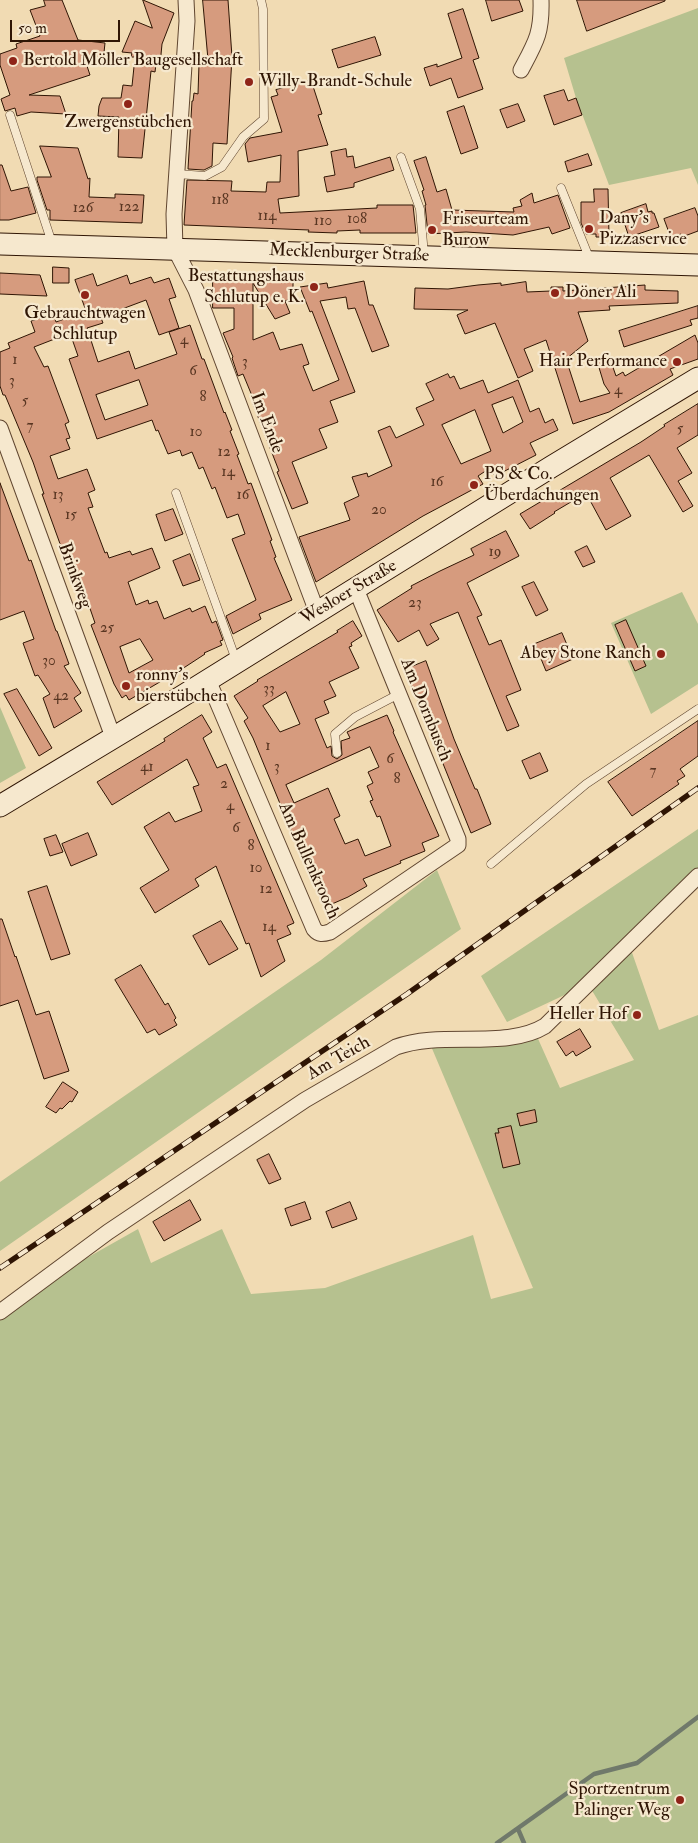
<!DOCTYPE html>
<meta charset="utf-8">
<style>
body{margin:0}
#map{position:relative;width:698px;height:1843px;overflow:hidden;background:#f1dbb3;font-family:"IM FELL Double Pica",serif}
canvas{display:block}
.scale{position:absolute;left:10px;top:20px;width:110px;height:22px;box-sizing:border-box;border:2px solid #2f1504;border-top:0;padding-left:6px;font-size:15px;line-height:18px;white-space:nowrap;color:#2f1504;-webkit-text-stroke:4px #f6e8ce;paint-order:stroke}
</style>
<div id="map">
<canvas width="698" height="1843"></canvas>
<div class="scale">50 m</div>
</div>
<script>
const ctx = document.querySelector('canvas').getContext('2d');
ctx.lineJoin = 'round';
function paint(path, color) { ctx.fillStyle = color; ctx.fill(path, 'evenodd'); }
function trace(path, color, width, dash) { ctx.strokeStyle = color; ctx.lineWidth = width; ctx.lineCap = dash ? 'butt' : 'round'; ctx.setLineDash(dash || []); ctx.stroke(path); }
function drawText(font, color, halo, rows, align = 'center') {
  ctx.font = font + ' "IM FELL Double Pica",serif'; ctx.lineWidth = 4.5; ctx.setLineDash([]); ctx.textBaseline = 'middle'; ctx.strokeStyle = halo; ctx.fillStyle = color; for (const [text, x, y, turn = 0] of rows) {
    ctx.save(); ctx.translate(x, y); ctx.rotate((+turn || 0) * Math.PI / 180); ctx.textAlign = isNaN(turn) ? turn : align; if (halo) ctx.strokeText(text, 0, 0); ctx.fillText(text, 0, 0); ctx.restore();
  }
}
const green = new Path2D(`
 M698,8v177l-7,-17 -82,17 -33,-87 -12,-40z
 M682,592l16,32v60l-47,30 -40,-91z
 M0,707l26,61 -26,15z
 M698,829v47l-69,68 30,86 39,-15v828h-698v-536l138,-78 13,34 71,-34 29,65 74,-6 148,-53 18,64 42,-11 -105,-249 107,-7 25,56 74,-28 -46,-76 -81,38 -26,-46z
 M437,870l24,59 -461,322v-69l321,-222z`);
const stream = new Path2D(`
 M518,1829l6,14
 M497,1843l97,-69 43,-11 61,-46`);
const building = new Path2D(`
 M44,0h18l16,40 27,3 -2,19 -18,-2 5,15 -61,20 31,1 6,18 -35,-2 -14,4 -2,-8 -10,3 -4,-12 9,-4 -10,-30v-11l17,-6 -1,-4 24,-8 -10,-26 15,-4z
 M143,0l31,13 -12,31 -2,21 -4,-1 -1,8 -4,-1 -9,87 -24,-1 1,-40 -21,-1 1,-10 3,-8h19l2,-13 9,1 3,-29h-4l1,-4 -10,-1 13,-31 17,7z
 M203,0h25l4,57 -5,87 -14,-1 -1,23 -8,4 -16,-1 4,-68h1l1,-8 4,1 1,-30h9z
 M486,0h33l4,11 -31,10z
 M577,0h88v1l-78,30z
 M463,9l16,49 -6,2 10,29 -25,9 -7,-20 -21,8 -6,-18 13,-4v3l25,-9 -14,-44z
 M375,37l6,18 -43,13 -6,-18z
 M311,80l11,34 -4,1 10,30 -30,6 1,45 -21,3 2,14 97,-5v-3h36l3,28h-56v-3l-23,1v2l-29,-1 1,-2 -125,-5 3,-45 45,1 -1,10 35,1 1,-10h13l1,-27 -33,7 -3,-18 5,-6 32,-6 -11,-35 7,-2 -2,-5z
 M564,90l4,11 8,-3 6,17 -28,10 -10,-29z
 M518,104l7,17 -18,7 -7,-18z
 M464,106l14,42 -17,6 -14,-42z
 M40,146l38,2 10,31 2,-1 -1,19 26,1v-4l29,1 -2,28 -92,-3v-10h-3l-10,-30v-3h14z
 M346,149l1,8 6,-1 2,12 35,-11 4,13 -40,13v4l-27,5 -3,-15 11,-2 -4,-23z
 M588,154l4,11 -24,7 -3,-10z
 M426,157l11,35 9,-3 6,21 62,2 -1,-4 9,-2 -2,-6 12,-7 2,10 24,-8 12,33 -18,6 -3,-7 -36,8 -47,-3 -38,2 -3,-29h1l-4,-14 2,-1 -10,-29z
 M0,165h2l9,26 17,-4 8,26 -27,7h-9z
 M594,189h14l1,48h-13v-3h-10l-5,-11v-21h13z
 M646,204l2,8 4,-1v2h2l5,14 -30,10 -8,-24z
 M695,208l3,8v15l-16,6 -1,-3 -10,4 -7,-19z
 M53,267l16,1v15h-16z
 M0,273l40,2 7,21 -47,-2z
 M93,274l4,12 30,-11 3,9 21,-7 3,6 15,-5 7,19 -7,2 10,29 -20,7 -13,-35 -32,12 -13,6 2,5 -16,5 11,34 31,-11 6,18 42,-15 -8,-22 21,-7 12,34h2l20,54 1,-1 7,18 -2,1 9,23 -2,1 11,29 3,-1 21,57 -2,1 6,16 -2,1 18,42 -33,14 2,5 -28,15 -7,-18 30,-16 -24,-61 13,-5 -7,-20 -11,4 -12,-31 -3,2 -9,-22 -4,2 -7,-17 -10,4 -2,-6 -12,4 -10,-24 -2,1 -4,-11 -55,19 -28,-80 9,-3 -8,-23 -36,14 10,20 4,-1 21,56 -4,2 5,14 -4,1 4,10 -20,7 8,23 29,-10 8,21 -7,3 5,14 -5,1 17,45 2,-1 2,6 21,-7 2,4 20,-7 8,20 -32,14 8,23 12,-5 1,4 8,-3 7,18 26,-11 2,4 13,-6 7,17 4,-2 7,19 -3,1 2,4 -18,8 1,1 -23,15 -53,31 -3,-5 -4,3 -8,-14 -23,-59 4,-2 -9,-26 -6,2 -38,-105h2l-11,-32 -28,-67h-2l-3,-9v-34l10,-4 -2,-5 27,-11 -4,-11 22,-7 3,8 30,-11 -11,-31zM139,380l9,25 -43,15 -9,-25zM140,639l13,21 -24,13 -9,-26z
 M213,279l80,1v18l-8,3 5,12 -15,6 -22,-36v57l20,-8 7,18 22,-6 7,20 -6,2 10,25 26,-11 -27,-69 -2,1 -10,-25 27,-4 1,5 36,-7 5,24h4l16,41 -17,6 -17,-44 -7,1 -2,-12 -26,4 35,91 -25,9 8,21 -19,7 8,19 -35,14 16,41 -16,6 -15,-37 2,-1 -26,-67 2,-1 -12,-29 -5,2 -6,-18 1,-1 -10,-24 11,-4v-21h-21z
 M526,282l1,10 24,-1v-4h12v4l82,-6v5l33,1v12l-69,3 1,4 -32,2 10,29 -22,18 14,43 30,-9 -6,-9 -7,-23 12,-5 7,20 7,-4 2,4 70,-41 3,8v16l-28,10 3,6 -64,37 -36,12 -27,-84 -22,9 9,22 -15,7 -23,-55 -30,11 -8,-19 11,-5 -54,-1 1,-21 33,1 30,-4 23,-2v2z
 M698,306v12l-8,2 2,5 -68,22 -5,-16z
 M448,374l2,4 4,-2 6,13 23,-9 5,13 30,-13 12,32 9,-4 6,15 8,-4 5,11 -28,13 6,12 -41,21 -5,-8 -12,8 5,8 -60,32 -107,66 -17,-45 51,-17 -6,-17 15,-7 -7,-19 15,-4 1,4 24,-11 -14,-35 12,-5 6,12 28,-13 -8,-17 18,-8 -8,-16zM513,397l10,25 -20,11 -11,-28zM475,410l16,41 -30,13 -19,-39z
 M698,404v31l-21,13 15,25 -14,8 15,25 -10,6 -34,-57 -39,23 21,38 -25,14 -20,-37 -32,19 1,1 -25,16 -10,-15 121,-72 24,-16 -1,-1z
 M0,483l29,78 2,-1 25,71h1l12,33 -5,2 17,27 -7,5 8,13 -28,17 -11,-30 7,-4 -12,-19 -3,1 -12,-33 11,-4 -10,-28 -24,9z
 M173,509l10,25 -18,7 -9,-26z
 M506,531l13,25 -52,27 15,32 -5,2 12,28 12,-5 20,50 -15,6 13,30 -12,5 -49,-119 -28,12 9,15 -12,7 -8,-16 -21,12 -21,-32 35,-22 -1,-2 29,-15 34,-16 -3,-6z
 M587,546l8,16 -12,5 -8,-15z
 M190,554l10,26 -17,6 -10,-25z
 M534,582l14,28 -12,6 -14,-29z
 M626,620l20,46 -11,5 -20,-46z
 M353,621l9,15 -11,7 1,3 -3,1 10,21 -30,14 7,14 -12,5 5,12 -14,6 12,29 4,-2 1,10 5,3 5,-4 -1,-14 9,-3 -3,-6 40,-17 7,16 -1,1 46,104 -17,7 3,8 -25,10 1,2 -38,16 4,7 -19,11 -23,10 -11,-24 2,-1 -9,-22 -3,2 -51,-124 -9,-17 4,-3 -14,-22 24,-15 -1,-1 81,-48 -1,-1zM286,692l14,32 -20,8 -17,-26zM370,747l9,20 -11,5 5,11 -6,3 6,14 -3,1 7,16 3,-1 11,30 -26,10 -7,-17 -13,5 -11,-25 6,-3 -12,-28 -34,15 -8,-18z
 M562,633l11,26 -27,12 -11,-27z
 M426,661l28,78 21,50h2l14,35 -20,9 -48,-119 1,-1 -20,-43z
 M17,689l35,59 -13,8 -35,-62z
 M202,715l10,17 -9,6 14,30 9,-4 68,159 -7,3 4,8 -14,6 8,21 -24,16 -12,-34 -3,1 -30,-78 -21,13 4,7 -44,27 -15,-25 29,-18 -25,-43 25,-15 6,10 27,-11 -9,-24 6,-2 -12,-26 -75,46 -15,-23 68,-41 -1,-2z
 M698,721v35l-18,13 5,7 -8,5 2,3 -47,32 -24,-34z
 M540,753l8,18 -18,8 -8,-18z
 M88,833l9,22 -26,11 -9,-22z
 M56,835l7,17 -13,4 -6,-17z
 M47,886l23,68 -19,6 -23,-68z
 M0,919h2l13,38 1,-1 20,59 13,-4 20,60 -25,8 -26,-79 -18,6z
 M221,921l17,28 -29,16 -16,-29z
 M141,965l24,40 3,-2 8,15 -2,2 3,5 -18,10 -4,-6 -8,4 -32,-53z
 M580,1029l11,18 -15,9 -3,-5 -7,5 -9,-14z
 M63,1082l15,10 -6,10 -2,-1 -8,8 -2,-1 -4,5 -10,-6z
 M535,1110l2,12 -17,4 -3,-12z
 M511,1126l9,38 -17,4 -8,-35h4l-1,-4z
 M269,1154l12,25 -12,5 -12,-24z
 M190,1200l11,20 -37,21 -11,-19z
 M305,1202l6,17 -20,7 -6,-17z
 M350,1202l7,17 -25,9 -6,-16z`);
const lane = new Path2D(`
 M10,115l42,128
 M401,157l19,52 4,46
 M177,174l28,2 17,-9 21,-30 21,-18 -1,-110 -2,-9
 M561,188l29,72
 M176,493l60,167
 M337,753l-2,-19 20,-17 44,-23
 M491,864l95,-80 112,-75`);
const street = new Path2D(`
 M186,0l1,21 -13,193 1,35 21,41 121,322
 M521,70c15,-28 21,-37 20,-70
 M0,428l113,309
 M208,680l106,249c5,6 9,5 16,3l128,-87v-6l-102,-250
 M0,1312l108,-80 197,-132 91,-53c46,-17 110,3 149,-21l153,-150`);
const secondary = new Path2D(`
 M0,244l698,21
 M0,806l176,-106 375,-233 147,-89`);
const rail = new Path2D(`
 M0,1268l407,-274 291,-206`);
const markers = [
 [13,61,5,"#8f2418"],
 [249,82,5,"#8f2418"],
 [128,104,5,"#8f2418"],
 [589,229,5,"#8f2418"],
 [432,230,5,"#8f2418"],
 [314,287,5,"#8f2418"],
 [555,293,5,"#8f2418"],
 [85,295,5,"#8f2418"],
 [677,362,5,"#8f2418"],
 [474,485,5,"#8f2418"],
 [661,654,5,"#8f2418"],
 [126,686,5,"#8f2418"],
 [637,1015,5,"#8f2418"],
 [680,1800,5,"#8f2418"]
];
const numberNames = [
 ["118",220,201],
 ["122",129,208],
 ["126",83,209],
 ["114",267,217],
 ["108",357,220],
 ["110",323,222],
 ["4",184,341],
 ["1",15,361],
 ["3",245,363],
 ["6",193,372],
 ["3",12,382],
 ["4",618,391],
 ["8",203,398],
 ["5",25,402],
 ["7",30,427],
 ["5",680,430],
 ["10",196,433],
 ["12",224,453],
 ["14",228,473],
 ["16",437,483],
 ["13",58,496],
 ["16",243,496],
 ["20",379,511],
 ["15",71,516],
 ["19",495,553],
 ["23",415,604],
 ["25",107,629],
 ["30",49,662],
 ["33",269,690],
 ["42",61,697],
 ["1",268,747],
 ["6",390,760],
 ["41",147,768],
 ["3",277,768],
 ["7",653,772],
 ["8",397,780],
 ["2",224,785],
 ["4",230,807],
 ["6",236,829],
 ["8",251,847],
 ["10",256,869],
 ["12",266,890],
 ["14",269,928]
];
const poiNames = [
 ["Bertold Möller Baugesellschaft",23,61],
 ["Willy-Brandt-Schule",259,82],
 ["Zwergenstübchen",128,123,"center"],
 ["Dany's",599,219],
 ["Pizzaservice",599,240],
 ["Friseurteam",442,220],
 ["Burow",442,241],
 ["Bestattungshaus",304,277,"right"],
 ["Schlutup e. K.",304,298,"right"],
 ["Döner Ali",565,293],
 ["Gebrauchtwagen",85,314,"center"],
 ["Schlutup",85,335,"center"],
 ["Hair Performance",667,362,"right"],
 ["PS & Co.",484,475],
 ["Überdachungen",484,496],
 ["Abey Stone Ranch",651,654,"right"],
 ["ronny's",136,676],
 ["bierstübchen",136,697],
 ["Heller Hof",627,1015,"right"],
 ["Sportzentrum",670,1790,"right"],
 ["Palinger Weg",670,1811,"right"]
];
const streetNames = [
 ["Mecklenburger Straße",349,254,2],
 ["Im Ende",266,423,69],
 ["Brinkweg",74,576,70],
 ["Wesloer Straße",349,593,-31],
 ["Am Dornbusch",425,710,68],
 ["Am Bullenkrooch",308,861,66],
 ["Am Teich",339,1059,-30]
];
paint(green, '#b6c18f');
trace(stream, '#70796b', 4.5);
paint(building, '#d69b7e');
trace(building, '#2f1504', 1);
trace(lane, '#604630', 9);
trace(street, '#604630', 17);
trace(secondary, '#2f1504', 23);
trace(lane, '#f6e8ce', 8);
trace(street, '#f6e8ce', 15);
trace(secondary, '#f6e8ce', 21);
trace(rail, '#2f1504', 5.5);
trace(rail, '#f6e8ce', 4, [11]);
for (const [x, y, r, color] of markers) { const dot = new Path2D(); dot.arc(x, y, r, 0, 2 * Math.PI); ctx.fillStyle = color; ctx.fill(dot); trace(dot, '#f6e8ce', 2); }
drawText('15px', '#593622', null, numberNames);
drawText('18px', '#2f1504', '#f6e8ce', poiNames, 'left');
drawText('18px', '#2f1504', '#f6e8ce', streetNames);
</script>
